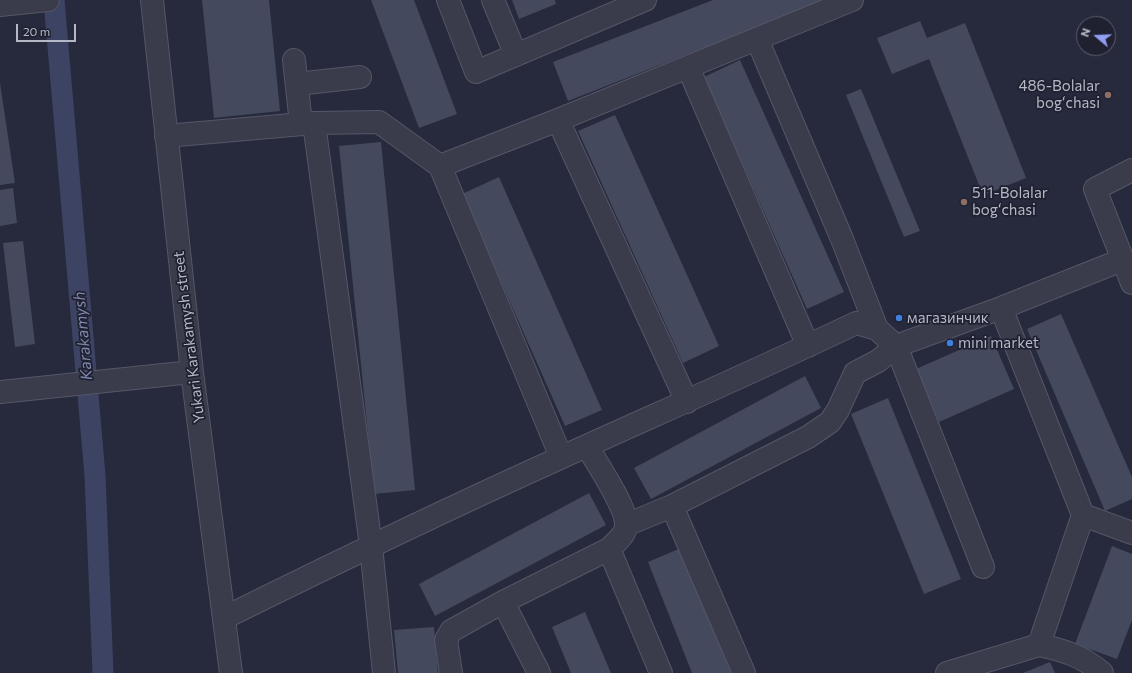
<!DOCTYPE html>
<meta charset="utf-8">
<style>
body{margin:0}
#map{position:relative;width:1132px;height:673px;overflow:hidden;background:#262a3c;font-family:Commissioner,sans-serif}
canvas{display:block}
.north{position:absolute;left:1076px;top:16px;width:40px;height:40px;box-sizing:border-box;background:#1f2131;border:1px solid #5b5d6d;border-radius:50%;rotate:289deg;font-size:11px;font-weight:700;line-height:16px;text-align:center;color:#b5b8c7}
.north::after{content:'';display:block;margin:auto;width:14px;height:18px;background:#929ef0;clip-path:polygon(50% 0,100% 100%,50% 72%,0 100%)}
.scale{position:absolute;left:16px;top:24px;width:60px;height:18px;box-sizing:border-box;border:2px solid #b5b8c7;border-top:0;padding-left:5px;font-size:12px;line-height:14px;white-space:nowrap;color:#b5b8c7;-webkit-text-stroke:3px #1f2131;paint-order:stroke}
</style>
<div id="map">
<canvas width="1132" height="673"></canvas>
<div class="north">N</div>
<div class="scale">20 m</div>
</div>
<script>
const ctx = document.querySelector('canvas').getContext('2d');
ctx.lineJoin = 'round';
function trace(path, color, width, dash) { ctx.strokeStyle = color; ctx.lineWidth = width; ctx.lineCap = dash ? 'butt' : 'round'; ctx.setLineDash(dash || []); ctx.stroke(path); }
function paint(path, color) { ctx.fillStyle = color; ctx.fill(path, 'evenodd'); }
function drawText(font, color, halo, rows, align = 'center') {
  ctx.font = font + ' Commissioner,sans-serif'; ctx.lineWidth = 3.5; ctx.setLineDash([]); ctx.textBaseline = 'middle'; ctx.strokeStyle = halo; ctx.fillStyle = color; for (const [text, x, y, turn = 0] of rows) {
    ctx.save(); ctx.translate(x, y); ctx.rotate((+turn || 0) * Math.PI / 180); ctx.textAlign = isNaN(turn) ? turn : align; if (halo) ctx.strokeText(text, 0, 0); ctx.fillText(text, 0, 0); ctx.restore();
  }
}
const canal = new Path2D(`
 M54,0l41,476 8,197`);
const building = new Path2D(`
 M202,0h67l11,111 -66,7z
 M371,0h43l43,114 -38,14z
 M512,0h43l1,4 -37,15z
 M713,0h113l-258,101 -15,-39z
 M920,21l7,17 38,-15 61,155 -43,17 -54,-136 -37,15 -15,-36z
 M740,60l104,232 -37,17 -103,-232z
 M0,83l15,100 -15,2z
 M861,89l59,142 -16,6 -58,-142z
 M615,115l104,231 -36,17 -105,-232z
 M381,142l34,348 -41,4 -35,-348z
 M499,177l103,233 -37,16 -103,-232z
 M13,188l4,35 -17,3v-36z
 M23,241l12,103 -20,3 -12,-104z
 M1061,314l71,163v22l-27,12 -78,-182z
 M991,336l23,53 -75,33 -23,-53z
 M805,376l16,32 -170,91 -17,-31z
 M888,398l73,181 -37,15 -73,-180z
 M589,493l17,32 -171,91 -16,-32z
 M1112,546l20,8v66l-15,39 -42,-15z
 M681,548l50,125h-39l-44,-111z
 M585,612l26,61h-40l-19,-46z
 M434,627l4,46h-40l-4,-43z
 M1050,662l5,11h-32z`);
const minor = new Path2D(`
 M152,0l40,372 39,301
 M448,0l28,72 169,-72
 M493,0l23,55
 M0,5l48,-5
 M757,39l85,200 35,90
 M294,60l7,64
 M688,67l120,279
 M297,84l63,-7
 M558,120l129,282
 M314,123l57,423 13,127
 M166,136l148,-13 65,-1 61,44 118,-46 294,-120
 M440,166l121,291
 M1132,170l-37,19 37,94
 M0,392l192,-20
 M587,446c10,18 39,60 39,78 1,10 -11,19 -17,25l52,124
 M672,506l72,167
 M1083,515l49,18
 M626,525l46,-19 136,-69 22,-15 8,-12 17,-37 23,-12 18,-15 87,221
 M224,618c111,-55 223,-109 336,-160 99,-45 198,-88 296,-135l21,6 19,17 105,-38 121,-48
 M1039,645c24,5 44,11 63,28
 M451,673l-5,-33 5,-9 52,-29
 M539,673l-36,-71 106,-53
 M947,673l92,-28 44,-130 -82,-207`);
const markers = [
 [1108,95,4,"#8d6e63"],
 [964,202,4,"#8d6e63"],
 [899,318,4,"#3f7fe0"],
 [950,343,4,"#3f7fe0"]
];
const poiNames = [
 ["486-Bolalar",1100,86,"right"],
 ["bogʻchasi",1100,103,"right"],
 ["511-Bolalar",972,193],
 ["bogʻchasi",972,210],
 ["магазинчик",907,318],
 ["mini market",958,343]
];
const streetNames = [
 ["Yukari Karakamysh street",189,337,-97]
];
const waterNames = [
 ["Karakamysh",83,336,-95]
];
trace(canal, '#3d4363', 21);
paint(building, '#45495d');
trace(minor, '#555767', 24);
trace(minor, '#3a3c4c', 22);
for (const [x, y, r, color] of markers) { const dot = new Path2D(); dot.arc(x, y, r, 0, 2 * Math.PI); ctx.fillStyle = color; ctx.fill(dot); trace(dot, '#1f2131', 1.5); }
drawText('15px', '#b5b8c7', '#1f2131', poiNames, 'left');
drawText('15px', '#b5b8c7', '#1f2131', streetNames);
drawText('italic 16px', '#7f87ac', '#1f2131', waterNames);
</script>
